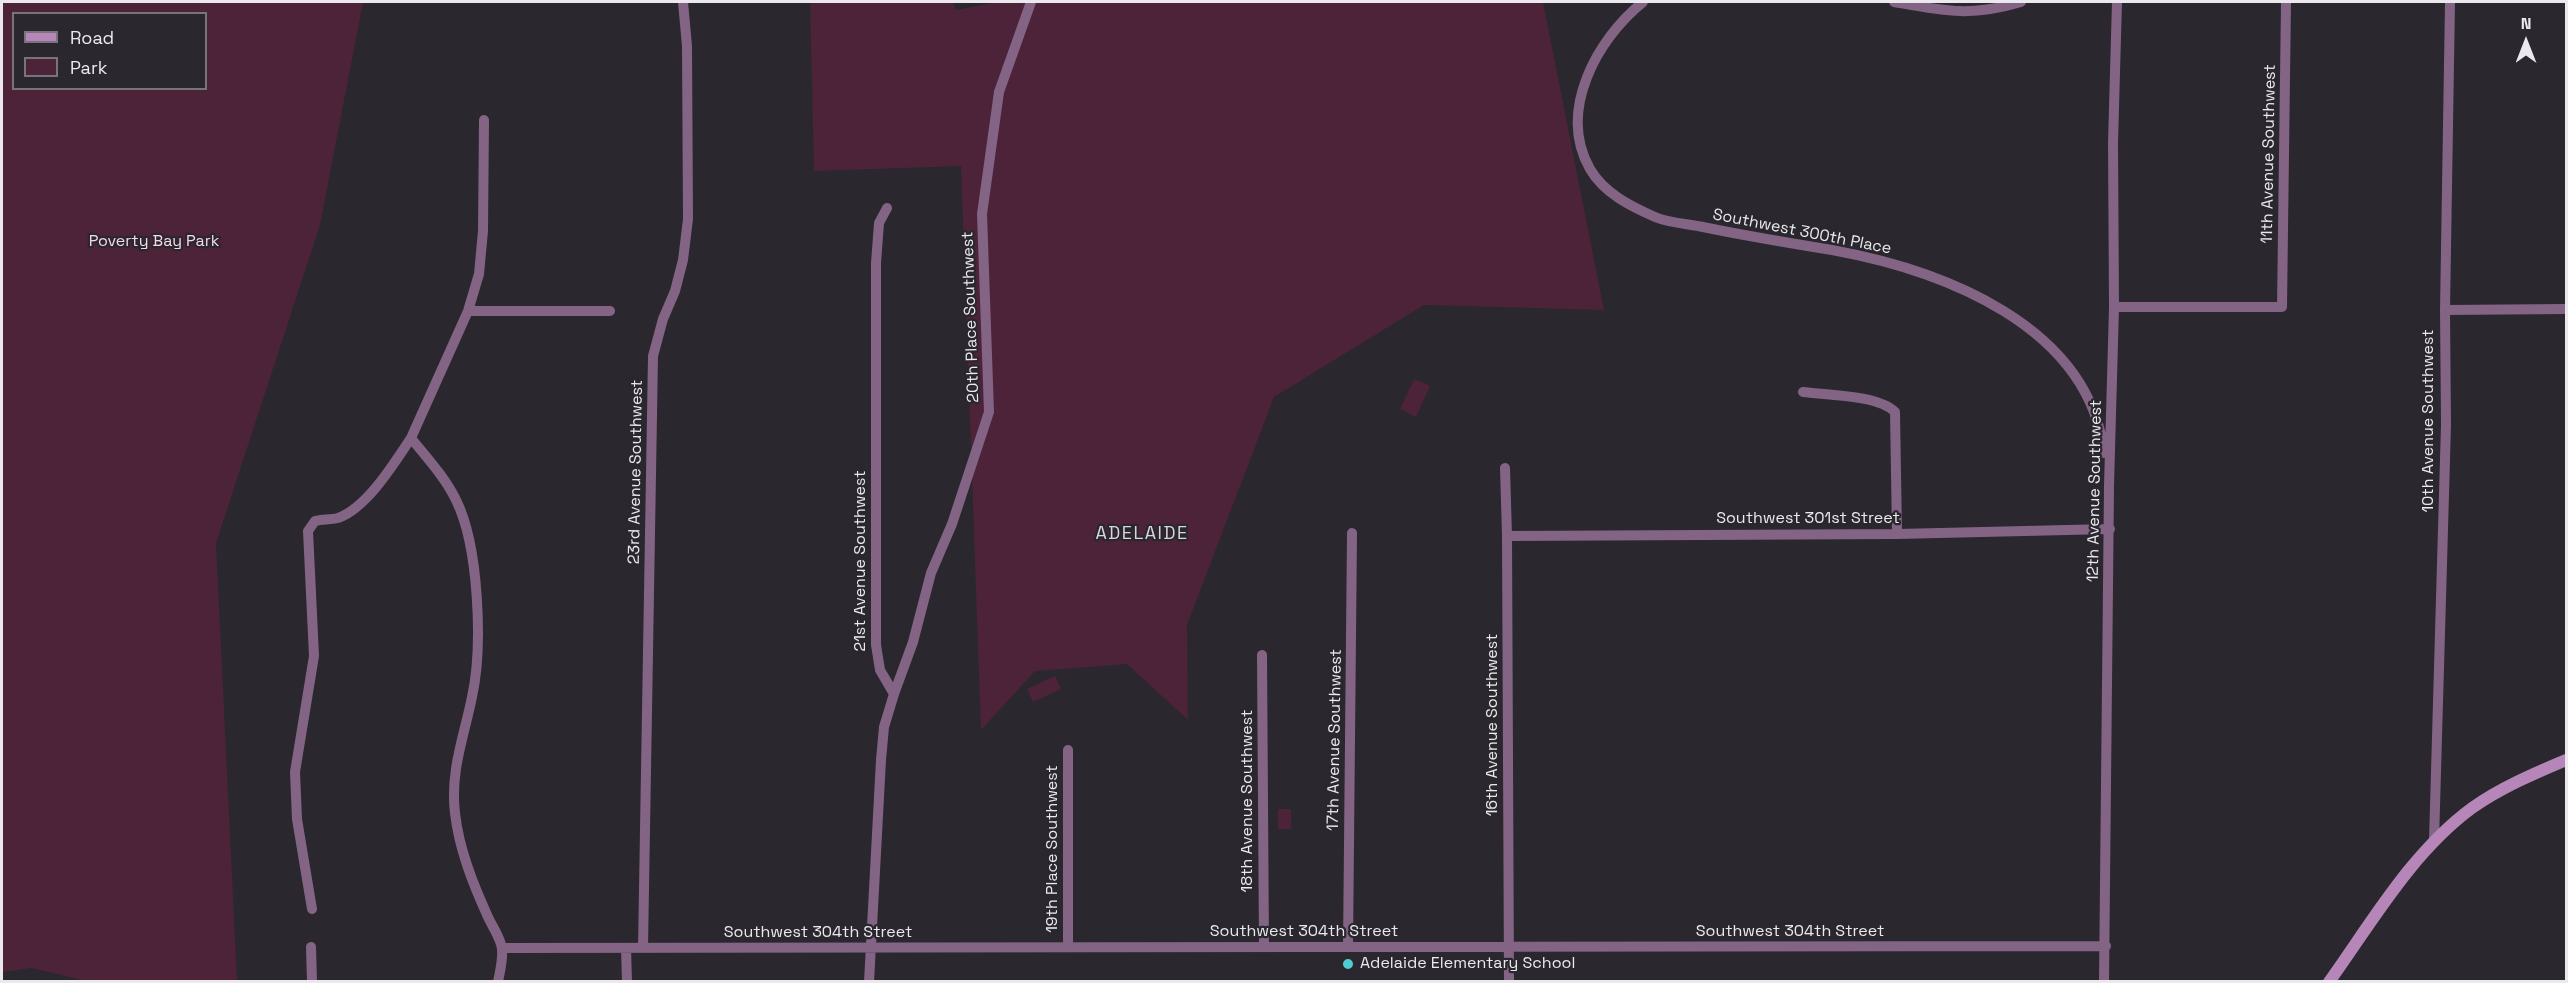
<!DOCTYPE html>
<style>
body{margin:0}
#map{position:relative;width:2568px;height:983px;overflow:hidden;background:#2a272e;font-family:"Space Grotesk",sans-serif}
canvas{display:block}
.frame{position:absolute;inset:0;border:3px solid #ebe9ee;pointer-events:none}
.legend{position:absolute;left:12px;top:12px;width:195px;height:78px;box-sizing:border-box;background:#2a272e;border:2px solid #77757b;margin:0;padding:8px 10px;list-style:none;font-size:18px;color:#ebe9ee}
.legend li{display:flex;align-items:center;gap:12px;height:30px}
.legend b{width:30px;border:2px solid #77757b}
.north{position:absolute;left:2496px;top:12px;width:60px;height:60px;-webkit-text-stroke:4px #2a272e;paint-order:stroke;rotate:0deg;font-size:16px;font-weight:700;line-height:24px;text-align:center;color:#ebe9ee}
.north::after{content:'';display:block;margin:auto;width:21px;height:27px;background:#ebe9ee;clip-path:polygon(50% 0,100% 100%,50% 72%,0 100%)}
</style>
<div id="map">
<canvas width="2568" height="983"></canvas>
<div class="frame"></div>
<ul class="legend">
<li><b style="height:8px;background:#b786b8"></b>Road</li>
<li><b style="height:16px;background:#4d233a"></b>Park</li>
</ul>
<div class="north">N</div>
</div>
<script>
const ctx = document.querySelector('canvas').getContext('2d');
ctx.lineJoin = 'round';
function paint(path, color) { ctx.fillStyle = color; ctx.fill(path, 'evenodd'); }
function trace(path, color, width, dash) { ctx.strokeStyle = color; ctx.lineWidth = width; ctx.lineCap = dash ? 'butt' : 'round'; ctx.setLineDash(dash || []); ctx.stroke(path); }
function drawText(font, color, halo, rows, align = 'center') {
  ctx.font = font + ' "Space Grotesk",sans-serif'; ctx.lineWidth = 4.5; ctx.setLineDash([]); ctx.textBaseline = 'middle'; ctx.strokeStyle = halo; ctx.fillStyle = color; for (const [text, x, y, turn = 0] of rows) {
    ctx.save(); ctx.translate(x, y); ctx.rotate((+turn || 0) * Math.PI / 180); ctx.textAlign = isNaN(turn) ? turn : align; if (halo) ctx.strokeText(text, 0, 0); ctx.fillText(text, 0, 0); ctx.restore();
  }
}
const green = new Path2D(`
 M2,2h361l-43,223 -104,318 21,438h-151l-54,-13 -30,4zM14,14h192v74h-192z
 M810,2h143l3,8 42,-8h545l61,308 -180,-5 -150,92 -87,228 1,95 -61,-56 -92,7 -54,59 -20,-564 -147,5z
 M1414,379l16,7 -14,31 -16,-8z
 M1055,676l6,13 -28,13 -6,-13z
 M1278,809h13v20h-13z`);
const street = new Path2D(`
 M1643,2c-46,37 -86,109 -53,167 14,24 40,37 65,48 14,6 33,7 48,10 43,9 86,16 129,23 110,20 257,75 272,203
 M1894,2c50,9 77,15 127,0
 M484,120l-1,111 -4,43 -11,37 -57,127c16,20 34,39 45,62 23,46 27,147 16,197 -8,40 -22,74 -17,116 4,36 18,71 33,104 4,9 14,23 14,33 1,10 -2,21 -4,32
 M2114,307h168l4,-305
 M2445,310l121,-1
 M468,311h142
 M1803,392c24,3 76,3 92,20l2,122
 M1505,468l2,68 2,446
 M1507,536l390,-2 213,-5
 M1262,655l2,292
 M894,694l19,-52 18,-69 21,-49 37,-112 -7,-198 17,-122 32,-90
 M1068,750v197
 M2434,841l12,-416 -1,-115 5,-308
 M312,909l-15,-90 -2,-47 19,-116 -6,-125 7,-10c7,-2 15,-1 23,-3 29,-10 57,-56 73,-80
 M311,947l1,35
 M1348,947l4,-414
 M502,948l1604,-2
 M626,948l1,34
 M643,948l10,-592 10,-37 12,-28 8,-31 5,-41 -1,-173 -4,-44
 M869,982l12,-222 3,-33 10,-33 -14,-24 -4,-25v-382l3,-40 8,-15
 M2104,982l5,-496 5,-179 -1,-164 4,-141`);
const secondary = new Path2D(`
 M2329,982c43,-60 83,-130 143,-174 28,-20 63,-35 94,-48`);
const markers = [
 [1348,964,6,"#51ccd4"]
];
const streetNames = [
 ["11th Avenue Southwest",2269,154,-89],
 ["Southwest 300th Place",1802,232,11],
 ["20th Place Southwest",971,317,-92],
 ["10th Avenue Southwest",2429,421,-90],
 ["23rd Avenue Southwest",636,472,-89],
 ["12th Avenue Southwest",2095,491,-89],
 ["Southwest 301st Street",1808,519],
 ["21st Avenue Southwest",861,561,-90],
 ["16th Avenue Southwest",1493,725,-90],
 ["17th Avenue Southwest",1335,740,-89],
 ["18th Avenue Southwest",1248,801,-90],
 ["19th Place Southwest",1053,849,-90],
 ["Southwest 304th Street",1304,932],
 ["Southwest 304th Street",1790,932],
 ["Southwest 304th Street",818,933]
];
const parkNames = [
 ["Poverty Bay Park",154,242]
];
const poiNames = [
 ["Adelaide Elementary School",1360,964]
];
const neighbourhoodNames = [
 ["ADELAIDE",1142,534]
];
paint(green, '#4d233a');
trace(street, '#836484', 10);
trace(secondary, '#b786b8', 12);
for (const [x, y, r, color] of markers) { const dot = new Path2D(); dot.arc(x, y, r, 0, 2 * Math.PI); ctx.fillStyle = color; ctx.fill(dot); trace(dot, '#2a272e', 2); }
drawText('16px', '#ebe9ee', '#2a272e', streetNames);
drawText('16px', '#f7d7e7', '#2a272e', parkNames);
drawText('16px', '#ebe9ee', '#2a272e', poiNames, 'left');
ctx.letterSpacing = '1.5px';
drawText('18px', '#d9d5df', '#2a272e', neighbourhoodNames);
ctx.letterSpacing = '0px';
</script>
